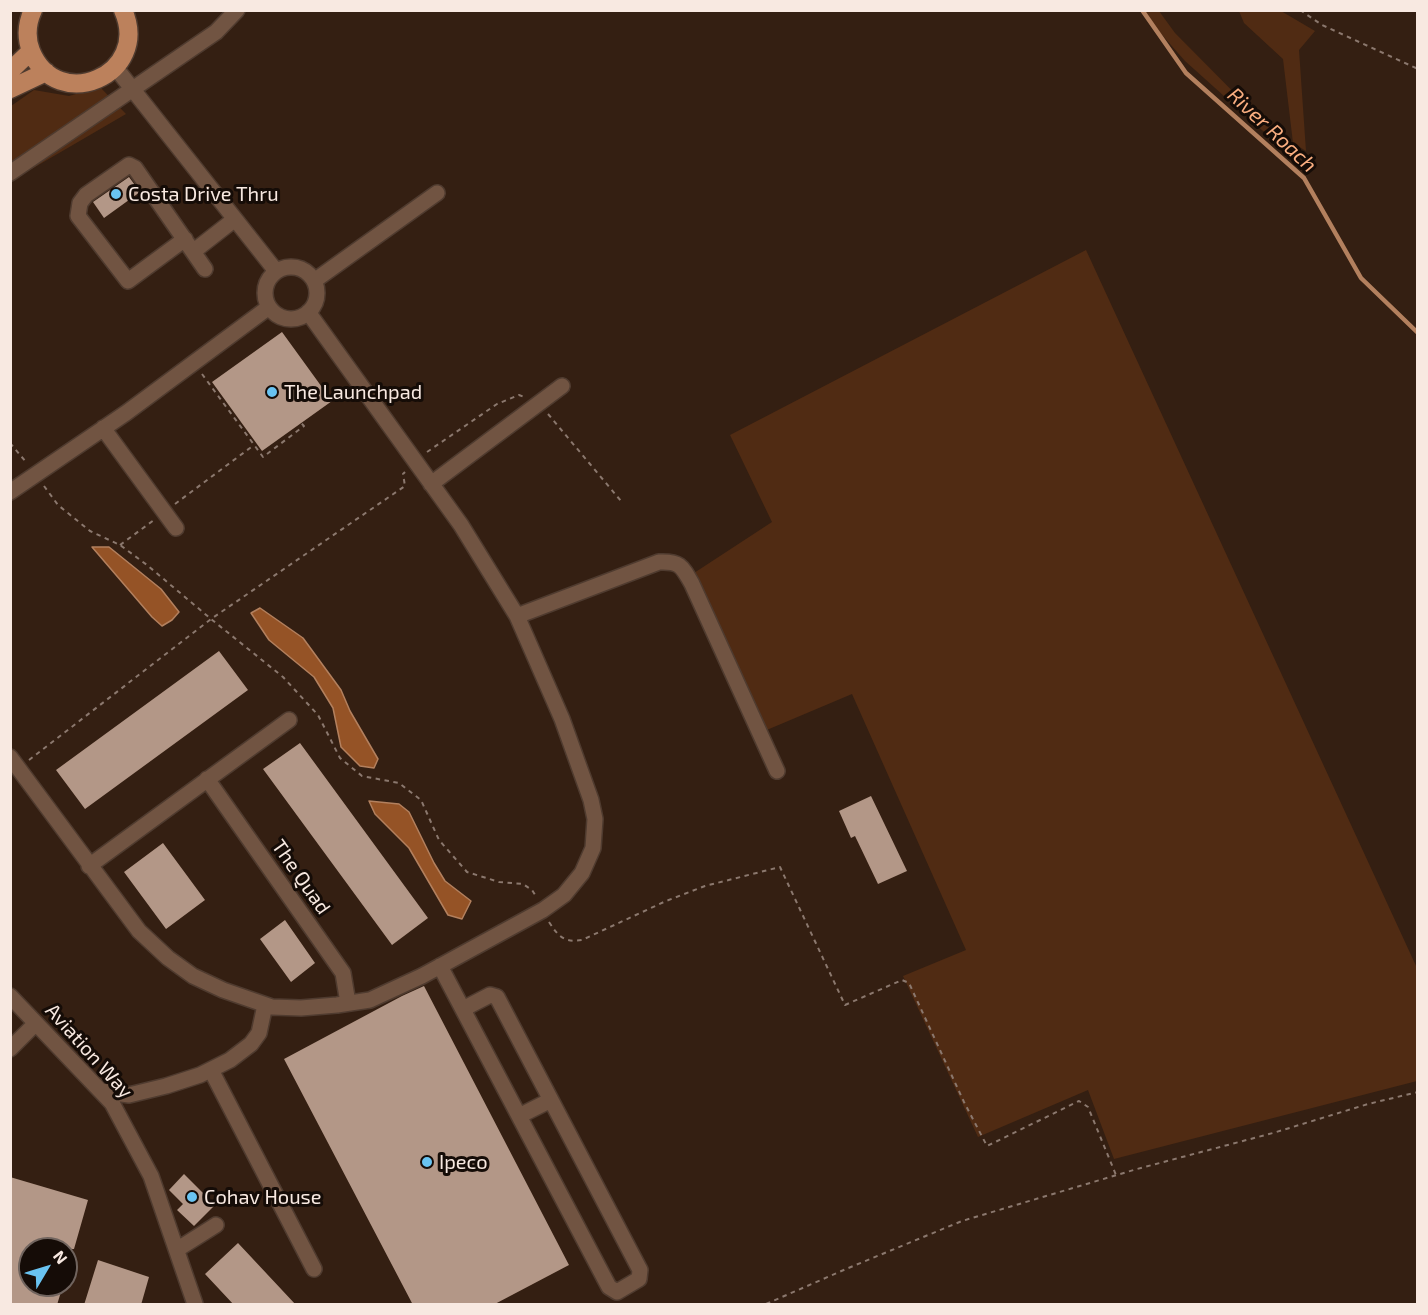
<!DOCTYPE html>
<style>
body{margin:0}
#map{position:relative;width:1428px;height:1315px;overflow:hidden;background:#341f12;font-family:"Exo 2",sans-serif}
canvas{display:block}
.frame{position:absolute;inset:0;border:12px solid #f8e9e1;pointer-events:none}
.north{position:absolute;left:18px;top:1237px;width:60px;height:60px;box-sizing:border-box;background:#150c07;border:2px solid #70645e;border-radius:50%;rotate:52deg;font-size:16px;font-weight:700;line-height:24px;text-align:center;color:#f8e9e1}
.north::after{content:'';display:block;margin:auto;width:21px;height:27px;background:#69c3f1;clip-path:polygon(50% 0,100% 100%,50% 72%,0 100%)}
</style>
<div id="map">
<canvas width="1428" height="1315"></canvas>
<div class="frame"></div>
<div class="north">N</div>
</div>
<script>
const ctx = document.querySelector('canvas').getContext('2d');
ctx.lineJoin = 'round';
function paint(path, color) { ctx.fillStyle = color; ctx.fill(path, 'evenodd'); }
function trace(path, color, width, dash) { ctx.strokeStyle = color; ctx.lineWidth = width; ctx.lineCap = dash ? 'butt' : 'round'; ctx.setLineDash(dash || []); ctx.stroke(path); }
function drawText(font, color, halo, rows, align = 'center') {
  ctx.font = font + ' "Exo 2",sans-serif'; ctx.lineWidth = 6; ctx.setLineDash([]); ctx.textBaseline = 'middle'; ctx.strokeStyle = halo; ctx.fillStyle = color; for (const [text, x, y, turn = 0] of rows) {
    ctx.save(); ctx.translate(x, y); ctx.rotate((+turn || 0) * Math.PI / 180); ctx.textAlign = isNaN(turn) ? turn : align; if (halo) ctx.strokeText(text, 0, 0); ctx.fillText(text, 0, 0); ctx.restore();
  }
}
const green = new Path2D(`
 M1141,11h18l16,22 102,103 -14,-5 -78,-70z
 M1239,11h42l34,20 -16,19 7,101 -13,-8 -10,-84 -39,-36z
 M100,87l26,27 -115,67v-75l23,-16 35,6z
 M1086,250l331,718v113l-303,78 -26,-69 -110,47 -75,-161 63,-26 -114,-256 -90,38 -68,-159 78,-51 -42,-87z`);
const water = new Path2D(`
 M92,547h17l52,42 18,23 -7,8 -10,6 -10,-9z
 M260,608l43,30 38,52 9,21 28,48 -4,9 -14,-2 -19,-19 -8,-39 -19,-31 -45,-37 -18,-27z
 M369,801l30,3 10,8 25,51 11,18 26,20 -9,18 -14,-4 -39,-67 -34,-34z`);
const stream = new Path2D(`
 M1142,10l44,63 118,105 57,100 57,55`);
const building = new Path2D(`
 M129,177l11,15 -36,26 -11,-16z
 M282,332l50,69 -70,50 -50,-69z
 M219,651l29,39 -163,119 -29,-39z
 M300,743l128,175 -36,27 -129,-176z
 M871,796l36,75 -29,13 -23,-48 -4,2 -12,-27z
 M163,843l42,57 -39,29 -42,-57z
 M285,920l30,43 -24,19 -31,-43z
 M424,986l145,279 -76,40h-80l-129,-246 118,-63z
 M184,1174l31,31 -21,21 -17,-16 6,-6 -14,-14z
 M10,1177l78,23 -14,49h-44v36h33l-6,20h-47z
 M238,1243l58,62h-62l-29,-31z
 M98,1260l51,17 -8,28h-57z`);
const path = new Path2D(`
 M1300,10l22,15 96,44
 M202,374l61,83 41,-31 -3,-3
 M548,414l73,87
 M10,443l16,19
 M427,452l70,-48 22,-9 5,2
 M44,486l14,19 32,26 30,14 27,20 64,54 72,58 35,38 22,43 22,18 37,7 22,17 18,40 28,32 32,10 24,2 9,6 5,8
 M175,504l79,-59
 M120,545l34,-25
 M29,760l182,-141 194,-133 -2,-12 2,-2
 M549,922c9,14 15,21 33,18l84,-39 39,-15 75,-19 65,138 57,-25 7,3 55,119 23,44 92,-45 9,6 28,68
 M766,1304l80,-35 116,-48 175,-52 136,-36 95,-29 50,-12`);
const minor = new Path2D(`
 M115,67l161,204
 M10,173l206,-141 21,-22
 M185,239l-57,42 -50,-65 2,-13 6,-8 43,-30 6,3 70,101
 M194,251l41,-32
 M265 293a26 26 0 1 1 52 0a26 26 0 1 1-52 0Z
 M314,281l123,-88
 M103,428l73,100
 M431,484l131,-98
 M10,492l116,-79 143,-106
 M517,616l142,-54c21,-1 23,4 33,22l85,187
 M10,757l129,174 29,27 25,18 30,14 49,17 29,1 36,-3 33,-5 52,-24 121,-66 21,-15 18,-22 11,-25 2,-29 -4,-19 -29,-81 -45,-103 -56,-91 -153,-213
 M207,779l136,194 5,30
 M89,866l200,-146
 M440,966l169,321 8,5 22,-13 1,-9 -143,-273 -7,-2 -27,14
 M10,996l102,107 39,73 44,128
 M10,1049l26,-26
 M211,1070l103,199
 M101,1091l28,4 37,-9 34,-11 30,-15 21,-16 8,-11 6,-28
 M519,1116l32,-16
 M178,1249l38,-24`);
const major = new Path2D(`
 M33,10c-6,13 -7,28 -2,41 26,64 121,24 92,-41
 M10,71l21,-20
 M10,89l36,-17`);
const markers = [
 [116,194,6,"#69c3f1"],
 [272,392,6,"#69c3f1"],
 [427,1162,6,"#69c3f1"],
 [192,1197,6,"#69c3f1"]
];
const poiNames = [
 ["Costa Drive Thru",128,194],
 ["The Launchpad",284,392],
 ["Ipeco",439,1162],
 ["Cohav House",204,1197]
];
const streetNames = [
 ["The Quad",301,877,55],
 ["Aviation Way",89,1051,48]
];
const waterNames = [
 ["River Roach",1272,130,43]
];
paint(green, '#502b13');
paint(water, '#955326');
trace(water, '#b3805e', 1.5);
trace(stream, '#b3805e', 4.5);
paint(building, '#b39787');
trace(minor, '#4f3b2f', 18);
trace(major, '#4f3b2f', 21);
trace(path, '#8b786e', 2, [4.5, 4.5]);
trace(minor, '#715442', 15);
trace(major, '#bc815c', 18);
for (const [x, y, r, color] of markers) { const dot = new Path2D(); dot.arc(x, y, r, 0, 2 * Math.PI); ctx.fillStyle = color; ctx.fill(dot); trace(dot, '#150c07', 2); }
drawText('20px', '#f8e9e1', '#150c07', poiNames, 'left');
drawText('20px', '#f8e9e1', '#150c07', streetNames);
drawText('italic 21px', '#faae80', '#150c07', waterNames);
</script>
